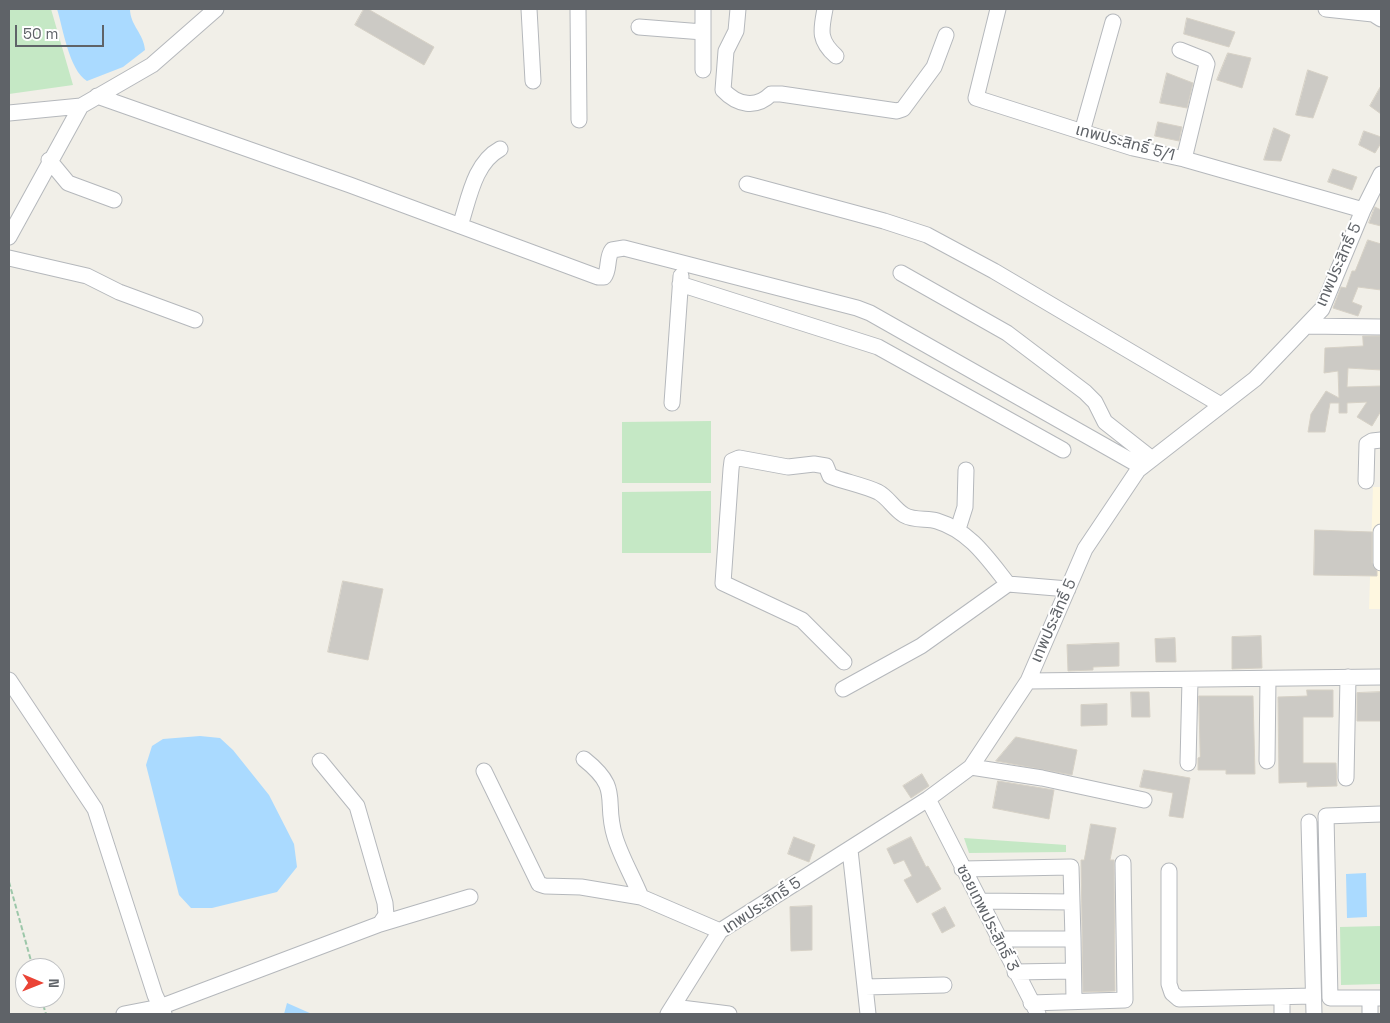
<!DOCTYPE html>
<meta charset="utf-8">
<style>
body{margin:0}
#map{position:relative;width:1390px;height:1023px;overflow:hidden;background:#f1efe8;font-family:"Space Grotesk",sans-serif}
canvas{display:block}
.frame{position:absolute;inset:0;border:10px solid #5f6368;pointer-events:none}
.north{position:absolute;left:15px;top:958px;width:50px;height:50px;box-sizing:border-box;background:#fff;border:1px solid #bfc1c3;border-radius:50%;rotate:91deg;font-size:14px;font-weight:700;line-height:20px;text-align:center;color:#5f6368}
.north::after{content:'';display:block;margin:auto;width:18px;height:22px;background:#ea4335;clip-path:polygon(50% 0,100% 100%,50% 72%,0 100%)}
.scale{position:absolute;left:15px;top:25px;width:89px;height:22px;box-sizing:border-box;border:2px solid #5f6368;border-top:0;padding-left:6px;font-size:15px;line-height:18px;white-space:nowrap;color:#5f6368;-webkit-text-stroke:4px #fff;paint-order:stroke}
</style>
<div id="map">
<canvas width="1390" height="1023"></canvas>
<div class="frame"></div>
<div class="north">N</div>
<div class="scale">50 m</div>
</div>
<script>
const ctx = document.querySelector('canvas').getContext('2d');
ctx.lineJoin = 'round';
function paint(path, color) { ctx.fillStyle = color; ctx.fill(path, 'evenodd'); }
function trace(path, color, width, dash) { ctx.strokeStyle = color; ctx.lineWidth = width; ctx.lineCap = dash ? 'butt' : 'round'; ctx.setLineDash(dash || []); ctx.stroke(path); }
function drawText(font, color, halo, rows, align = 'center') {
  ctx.font = font + ' "Space Grotesk","Noto Sans Thai",sans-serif'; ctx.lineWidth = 4; ctx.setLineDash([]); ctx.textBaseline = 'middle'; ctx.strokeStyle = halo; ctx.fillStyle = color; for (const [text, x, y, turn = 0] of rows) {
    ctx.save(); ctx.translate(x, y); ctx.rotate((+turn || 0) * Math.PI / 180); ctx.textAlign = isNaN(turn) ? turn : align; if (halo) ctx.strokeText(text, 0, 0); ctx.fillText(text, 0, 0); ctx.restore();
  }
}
const commercial = new Path2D(`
 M1373,487h8v122h-12z`);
const green = new Path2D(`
 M9,9h42l22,76 -64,9z
 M711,421v62h-89v-61z
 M711,491v62h-89v-61z
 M964,838l102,7v7l-97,1z
 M1381,926v58l-40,1 -1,-58z`);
const water = new Path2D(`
 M57,9h73c0,16 14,25 15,41l-22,17 -36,14c-18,-11 -24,-53 -30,-72z
 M200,736l20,2 13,12 36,45 25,49 3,23 -20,25 -65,16h-21l-12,-13 -33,-130 6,-19 11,-7z
 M1366,873l1,44 -20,1 -1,-44z
 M287,1003l25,11h-28z`);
const building = new Path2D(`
 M364,9h4l66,38 -10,18 -69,-40z
 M1187,18l48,14 -6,15 -45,-13z
 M1228,53l23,5 -9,30 -25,-8z
 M1308,70l20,7 -15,41 -17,-3z
 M1167,73l26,10 -6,25 -27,-5z
 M1381,86v28l-11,-8z
 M1158,122l24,5 -3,14 -24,-5z
 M1274,128l16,7 -9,26 -17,-1z
 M1364,131l17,6v6l-6,10 -16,-8z
 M1333,169l24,8 -5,13 -24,-8z
 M1375,207l6,3v16l-12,-3z
 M1368,240l13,4v46l-23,-3 -6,15 10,4 -4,10 -25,-8 8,-21 5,1 6,-17h3z
 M1363,336h18v34l-33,-2 -1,19 34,-1v25l-9,15 -15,-9 10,-15 -20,1v10h-8v-10h-9l-5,29h-17l3,-18 15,-23 13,7 -1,-27 -14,2 1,-25 38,-2z
 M1315,530l57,2v31l5,8v5l-63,-1z
 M343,581l40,8 -15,71 -40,-8z
 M1261,636l1,32 -30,1v-32z
 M1175,638l1,24h-20l-1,-23z
 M1119,643v23l-26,1v3l-25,1 -1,-26z
 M1307,690h26v27h-30v46h33l1,23 -30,1v-5l-28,1 -1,-86 29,-1z
 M1131,692h18l1,25h-18z
 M1381,692v29h-24v-28z
 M1199,696h54l2,78h-29v-4h-28v-12l2,-1z
 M1107,704v21l-26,1v-21z
 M1016,737l61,13 -5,25 -76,-14z
 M1144,770l46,8 -7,40 -14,-2 4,-23 -33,-6z
 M922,774l7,12 -18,12 -8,-12z
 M998,781l56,9 -5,29 -56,-11z
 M1091,824l25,4 -6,32h4l1,131 -32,1 -2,-132h3z
 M794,837l21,8 -6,17 -21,-8z
 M911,837l15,30 2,-1 13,23 -24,14 -13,-23 8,-4 -8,-16 -10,4 -7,-15z
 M812,906v44l-21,1 -1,-44z
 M945,907l10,19 -13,7 -10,-19z`);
const path = new Path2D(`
 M9,882l24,86
 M41,998l5,16`);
const minor = new Path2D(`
 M529,9l4,72
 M578,9l1,111
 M738,9l-2,22 -10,20 -3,39c14,15 33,19 48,4h10l116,17 6,-2 31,-42 12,-32
 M825,9c-4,21 -7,31 11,47
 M998,9l-22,89 157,50 51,11 179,51
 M1326,9l47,5 8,5
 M639,27l64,5
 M1180,50l25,10 2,4 -23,95
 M703,70v-61
 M97,96l253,89 248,92h6c6,-7 2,-19 8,-27l12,-2 233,60 13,5 272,154
 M9,113l72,-7 71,-41 64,-56
 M1082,132l31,-110
 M49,160l19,23 46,17
 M747,184l137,37 43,14 67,36 227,134
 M460,226c9,-27 14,-63 40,-77
 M9,237l72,-131
 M9,258l78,18 32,16 76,28
 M901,273l106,60 78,59 10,10 10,20 47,37
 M680,284l198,63 185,103
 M1306,326l75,1
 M672,403l9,-127
 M1366,481l1,-37 5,-3 9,-1
 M958,529l7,-22 1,-37
 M1381,532v31
 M844,662l-42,-42 -79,-37 8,-114 1,-8 7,-3 49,9 26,-3 12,2 4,10c15,6 33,9 48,16 10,5 16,17 26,23 10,6 23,3 33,6 33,10 51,38 71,63
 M9,680l86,129 60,186 9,19
 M1028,681l353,-4
 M843,689l78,-43 87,-62 60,5
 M584,759c39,31 19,40 31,78 6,20 18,40 26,60
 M1267,761l1,-82
 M1188,763l2,-83
 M971,767l71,11 102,22
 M484,771l55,113 6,2 36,1 60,10 79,34
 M1346,778l2,-101
 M928,799l110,215
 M1381,814l-55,2 4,182h51
 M1309,822l5,192
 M850,850l18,164
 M962,869l109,-2 2,72h-75
 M1169,871v113l3,9 7,6 134,-3
 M979,901l93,1
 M380,924l90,-27
 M1073,939l1,62
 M1015,972l58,-1
 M865,987l79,-2
 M1282,997v17
 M1031,1003l94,-3 -2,-137
 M673,1007l56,7
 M124,1014l36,-7 220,-83 6,-9 -1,-12 -28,-97 -37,-45
 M668,1014l52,-83 208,-132 43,-32 57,-86 57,-132 53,-79 117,-91 67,-70 41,-99 18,-36
 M1370,1014v-16`);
const streetNames = [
 ["เทพประสิทธิ์ 5/1",1125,143,15],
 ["เทพประสิทธิ์ 5",1339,265,-66],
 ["เทพประสิทธิ์ 5",1054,621,-66],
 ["เทพประสิทธิ์ 5",762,906,-33],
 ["ซอยเทพประสิทธิ์ 3",987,918,63]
];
paint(commercial, '#fef7e0');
paint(green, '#c5e8c5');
paint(water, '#aadaff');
paint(building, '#cccac5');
trace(building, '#d6d1c6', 1);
trace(minor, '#b5b8bc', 17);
trace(path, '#9cc7a9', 2, [5, 2.5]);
trace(minor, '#fff', 15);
drawText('16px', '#5f6368', '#fff', streetNames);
</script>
